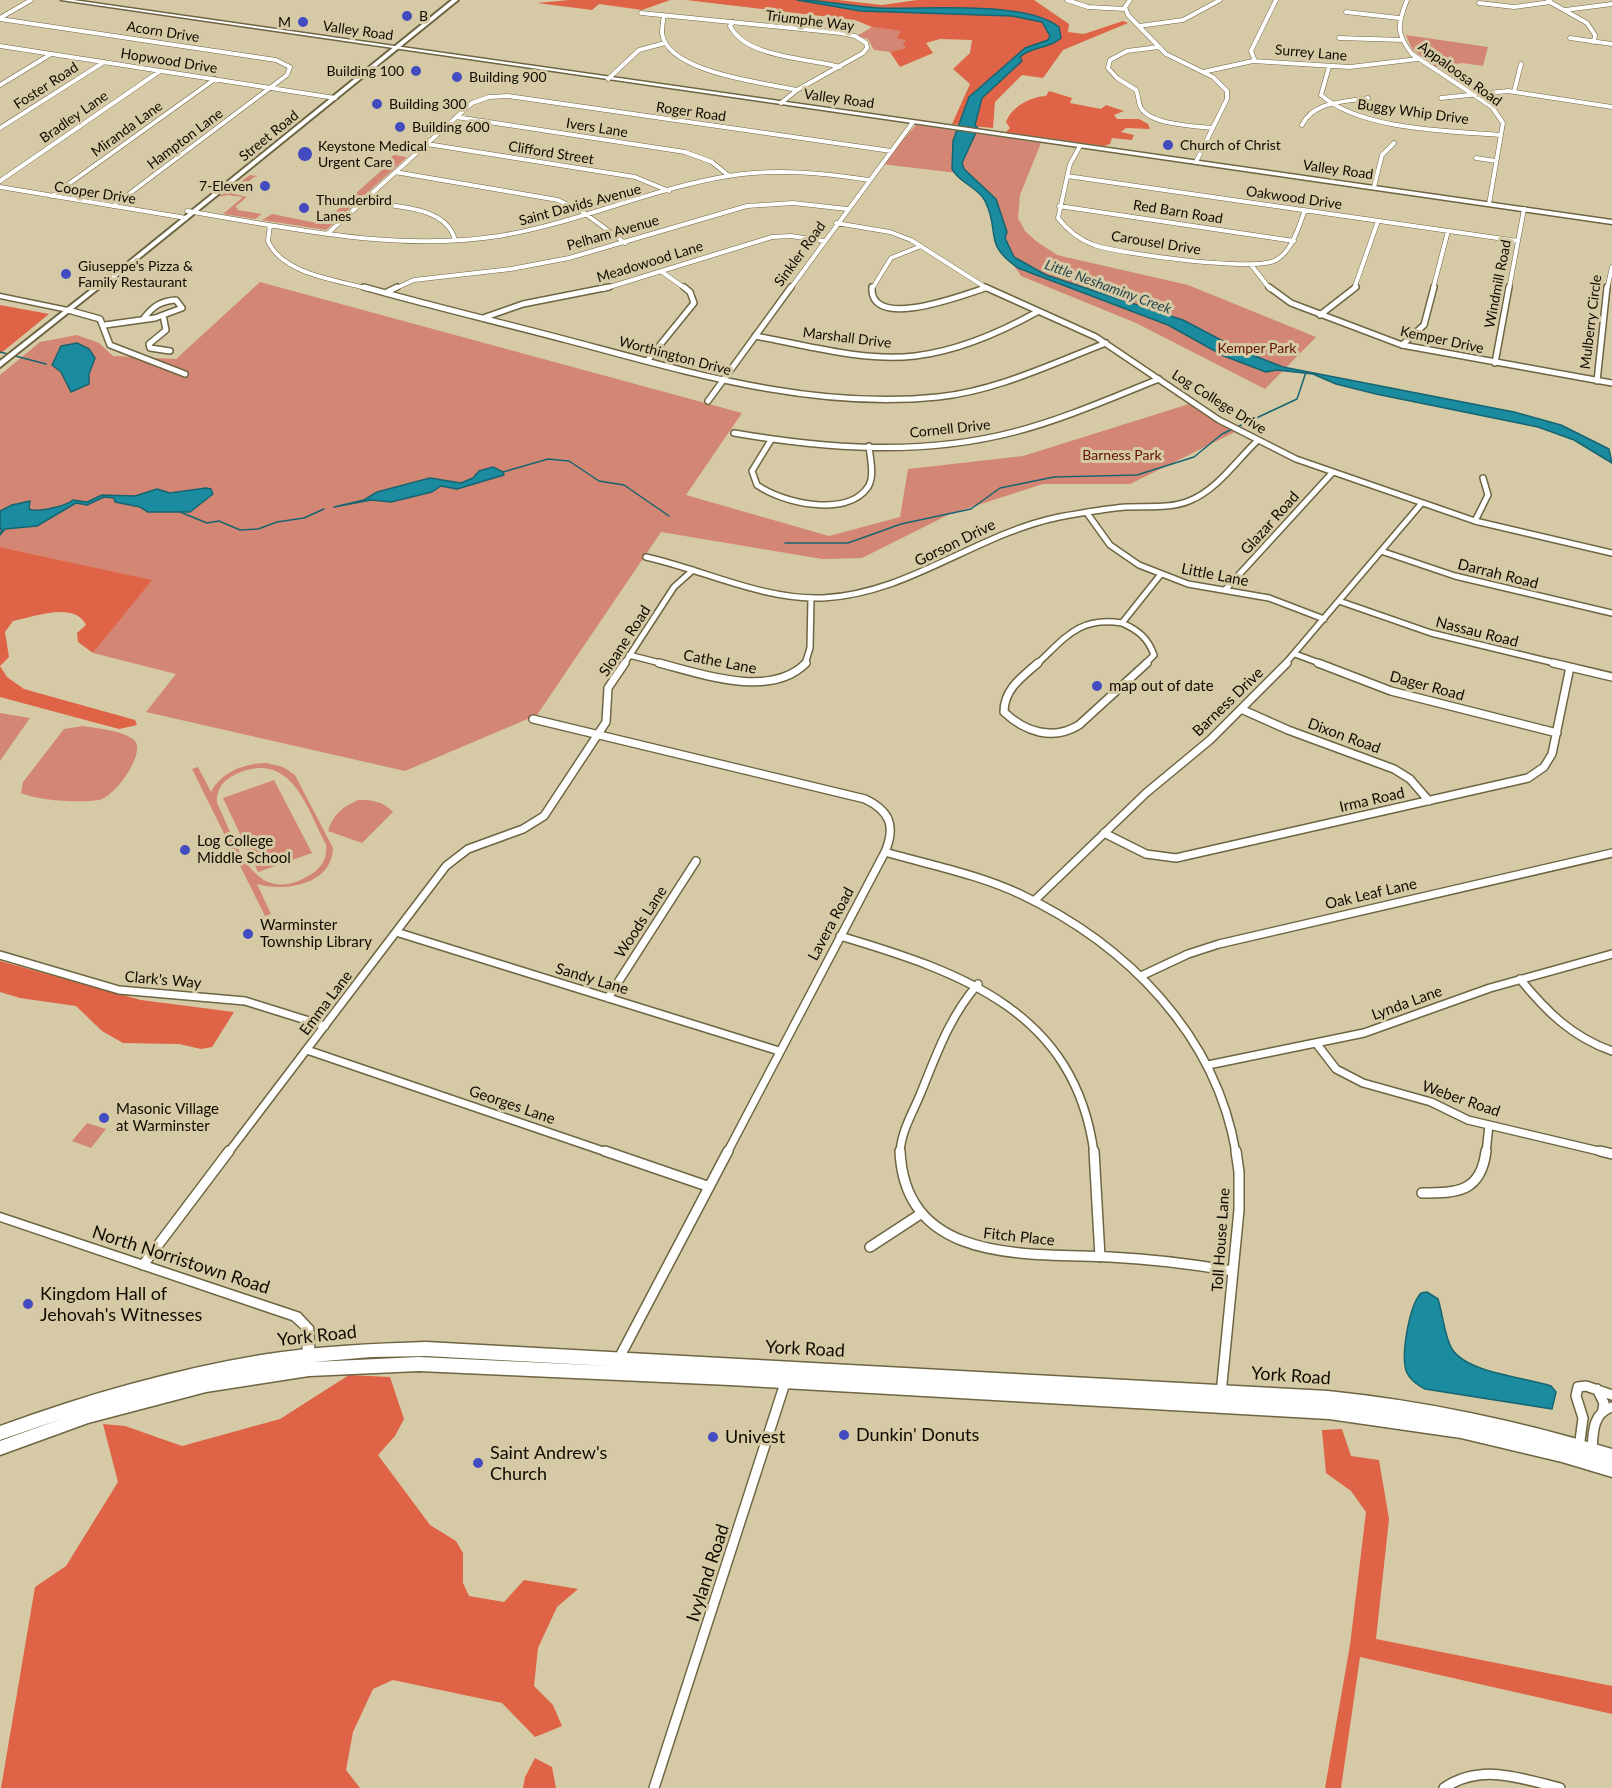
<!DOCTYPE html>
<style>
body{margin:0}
canvas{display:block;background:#d5caa5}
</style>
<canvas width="1612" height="1788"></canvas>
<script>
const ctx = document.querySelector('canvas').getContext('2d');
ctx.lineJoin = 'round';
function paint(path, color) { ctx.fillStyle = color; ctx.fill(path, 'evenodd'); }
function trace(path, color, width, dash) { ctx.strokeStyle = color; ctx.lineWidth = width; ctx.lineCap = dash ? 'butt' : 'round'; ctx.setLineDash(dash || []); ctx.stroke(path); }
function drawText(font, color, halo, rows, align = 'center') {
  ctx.font = font + ' Lato,sans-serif'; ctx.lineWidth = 6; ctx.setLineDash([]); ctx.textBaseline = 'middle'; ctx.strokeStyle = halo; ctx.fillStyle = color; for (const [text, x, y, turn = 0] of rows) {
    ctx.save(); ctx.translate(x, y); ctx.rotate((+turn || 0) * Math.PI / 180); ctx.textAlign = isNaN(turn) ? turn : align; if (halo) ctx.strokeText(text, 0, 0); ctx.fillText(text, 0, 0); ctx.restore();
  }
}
const green = new Path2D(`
 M872,27l30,4 4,17 -16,4 -16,-2 -6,-11 -11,-3z
 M1406,35l82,12 -5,19 -21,-3 -27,4 -23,-18z
 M916,125l125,18 -21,52 -2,23 7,13 11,10 21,14 131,30 128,52 -51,52 -129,-66 -115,-47 -21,-31 -14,-48 -29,-24 -76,-9z
 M394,155l13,2 -81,73 -64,-10 10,-6 45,9 7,-1 69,-62 -3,-2z
 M250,175l9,1 -5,1 -20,17 13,3 -12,10 3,1 -1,2 25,4 -7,5 -32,-5 20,-17 -15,-2 -9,2z
 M260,282l482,131 -56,82 143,41 71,-19 8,-48 115,-13 166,-52 46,28 -105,52h-87l-93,30 -88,44 -40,1 -161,-27 -124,183 -132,56 -259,-59 30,-38 -83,-21 58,-73 -151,-33v-172l40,-33 37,-7 22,8 14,13 63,3z
 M0,713l30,5 -30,43z
 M83,726c16,3 37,4 50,13 16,12 -19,59 -34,61 -19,3 -60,1 -78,-7l2,-11 41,-53z
 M267,763l16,4 12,8 38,73c-1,37 -48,44 -76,36l14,30 -6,2 -73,-147 6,-2 13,25c10,-20 34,-29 56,-29zM258,768c39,-2 52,47 68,76 2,13 -4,24 -16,31 -57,35 -74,-34 -93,-72 -2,-23 22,-33 41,-35z
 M274,780l38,73 -54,19 -35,-74z
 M358,800c15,0 24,1 35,12l-31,31 -34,-12c6,-17 13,-23 30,-31z
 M87,1123l19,6 -15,19 -19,-7z`);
const forest = new Path2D(`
 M569,0h101l-28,10 -43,-6 -7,6 -55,-7z
 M686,0h152l44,5 35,-5h117l35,24 -1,8 16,2 39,-13 5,2 -65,27 -20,28 -21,-3 -27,27 -2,26 -41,-4 18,-40 -17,-15 17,-16 2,-13 -32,-1 -14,4 7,10 -33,14 -10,-15 16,-4 -3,-4 2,-4 -8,-2 4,-7 -29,-4 -17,-7z
 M1049,91l23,7 -2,5 31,6 5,-4 18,6 -10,4 3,4h22l9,5 2,5 -24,-1 -5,4 13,3 -2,5 -20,-2 -2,6 -6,2 -98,-14 4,-4 -4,-6c6,-15 23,-25 40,-26z
 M0,305l49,9 -49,40z
 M0,547l152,33 -59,73 -15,-11 -1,-9 9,-8c-12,-24 -51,-8 -73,-4l-8,11 4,25 -9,9 7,11 17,12 111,31 2,5 -18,4 -119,-32z
 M0,961l141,39 93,12 -22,35 -11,2 -22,-5 -56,-1 -21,-12 -26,-25 -56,-8 -20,-6z
 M349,1375l41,2 14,42 -9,17 -17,19 52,70 26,16 7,12v30l6,13 35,6 20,-22 54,9 -21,18 -19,41 -4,38 19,19 9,21 -27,11 -33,-34 -109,-23 -20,9 -20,43 -7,38 14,18h-359l34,-201 31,-21 52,-84 -15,-58 22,2 57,20 98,-27z
 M1342,1429l9,27 28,4 10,59 -13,120 236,47v28l-252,-57 -19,131h-16l25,-143 16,-133 -15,-21 -25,-18 -4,-43z
 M535,1758l17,9 4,21h-33l2,-11z`);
const water = new Path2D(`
 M797,0c28,0 55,7 82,8 45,2 146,-8 180,19l2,11c-11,11 -30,8 -41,19l2,4 -40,37 -7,27 3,3 -16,35 2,6 32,30 11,33 -2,6 9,19 32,18 137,45 59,31 41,16 231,45 47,13 48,24 3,14 -38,-23 -36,-13 -162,-33 -40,-10 -23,-10 -36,-4 -11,2 -42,-16 -56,-31 -150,-57c-36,-25 -17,-35 -33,-67 -7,-14 -26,-18 -33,-32l1,-28 16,-44 56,-49 23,-8 2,-4 -8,-14 -30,-6 -151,-5z
 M77,343l12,6 6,9 -6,16v10l-18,8 -10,-20 -9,-7 9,-19z
 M493,467l10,5 1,3 -47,14 -16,-3 -9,6 -41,10 -20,-2 -37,7 30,-7 13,-8 53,-14 31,5 12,-5 6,-7z
 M206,488l5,1 2,5 -23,18h-42l-8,-5 -25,-5 -1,-4 -10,-1 -17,8 -11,-2 -39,23 -32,3 -5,6 2,-6h-2v-18l12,-6 18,-4 -1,8c8,4 37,-3 44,-9l14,2 15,-7 33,1 22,-7 13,4z
 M1427,1292l11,7c5,15 6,37 14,50 15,24 72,28 99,37l5,6 -4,17 -127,-20c-8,-4 -14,-8 -18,-16 -7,-16 2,-67 14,-80z`);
const stream = new Path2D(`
 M0,352l46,12
 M503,472l45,-13 21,2 30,20 25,4 45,31
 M180,512l27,11 12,-2 21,9 18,-1 19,-7 27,-4 20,-9
 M785,543h63l53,-19 70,-15 29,-21 54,-11 83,-2 57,-18 28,-23 75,-35 9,-27`);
const minorFar3 = new Path2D(`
 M1067,0l21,7 37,2
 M1130,0l-5,7 3,8 38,39 47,23 14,14v8l-31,63
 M1407,0c-9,23 -12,33 5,54l80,53 11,16 -14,81
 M1548,1l39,22 8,12 -1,7
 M1479,3l35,4 37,-5
 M1565,10l47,-6
 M1346,12l53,6
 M641,13l200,20 14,3 11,7 1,5 -4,5 -66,37 -16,13
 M664,15c-1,6 -2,13 -2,18 5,40 104,50 135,57
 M0,18l31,-18
 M0,19l276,41 14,7 -3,8 -174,131
 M733,22l-3,4c16,32 78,32 110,41
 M1139,26l44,-6 37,-20
 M1339,38l64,2
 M1570,38l42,6
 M0,46l335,52
 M1159,47l-32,4 -17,9 -2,8 9,10 19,12c3,6 2,13 5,18 10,17 54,18 72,20
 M1255,61l-4,-10 25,-51
 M1329,67l-8,28c39,35 129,36 180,40
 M1203,72l50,-11 97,6 68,-8
 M608,79l31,-29 26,-7
 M0,85l51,-31
 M1514,92l7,-28
 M1441,98l67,-7 104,16
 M456,117l229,35 27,10 17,14
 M1302,125c11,-24 43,-23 66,-27
 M0,128l104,-66
 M427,144l208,33 34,14
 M1080,146l-10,18 -12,54c10,13 20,21 36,27 26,9 161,27 182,15 17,-10 22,-32 29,-50
 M1476,158l20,3
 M395,172l163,28 25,12 42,31
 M1067,176l451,65
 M0,181l160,-110
 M0,187l186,31
 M1374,187l8,-32 12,-12
 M52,196l163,-117
 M363,202c30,5 83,3 92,38
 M1059,206l235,35
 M187,211c102,17 208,41 312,25 79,-13 151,-47 229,-60 47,-8 95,-3 141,4
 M836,223l54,9 21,8 77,49
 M270,225l-2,16c15,34 70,39 101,48
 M327,234l145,-131 17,-6 19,-1 383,55
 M1252,266l18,23
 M662,272l24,17
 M394,289l20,-9 97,-11 58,-11 178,-52 46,-3 54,6
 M603,289l169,-52 19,-1 33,5
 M790,289l123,-167
 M872,289l19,-31 30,-12
 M982,289l3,-1
 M1354,289l24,-68
 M1433,289l15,-58
 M1509,289l15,-80
 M1607,289l5,-22`);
const minorFar2 = new Path2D(`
 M364,287c67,19 135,35 203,53 121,32 244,70 371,57 58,-6 113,-33 168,-54
 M872,287c-3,45 94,7 113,1
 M985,287l111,50 123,83 77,39 179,62 137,32
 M1269,287l22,16 111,42 210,38
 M387,292l10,-5
 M68,310l32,9 10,26 75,29
 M163,315l3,15 -17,14 1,4 20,3
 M1320,315l36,-28
 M483,318l40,-14 86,-17
 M105,325l50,-7 27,-10 -6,-8c-15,1 -23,6 -32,18
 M755,336c51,9 108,26 160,20 42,-5 86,-24 122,-44
 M1402,345l22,-20 10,-38
 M647,361l47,-58 -4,-11 -6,-5
 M1495,363l14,-76
 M1597,381l10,-94
 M708,401l83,-114
 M734,433c93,16 188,23 280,-1 50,-13 97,-34 145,-53
 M771,440l-19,31 5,14c25,18 90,33 111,2 7,-11 2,-29 1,-41
 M1087,513l23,32 29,20 49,19 81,14 55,21
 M1475,521l13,-26 -5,-17
 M1381,551l74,25 157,37
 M646,557c58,13 116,43 177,41 85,-4 153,-64 236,-81 22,-4 44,-8 67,-10 21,-1 43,2 63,-6 28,-11 47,-40 68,-60
 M1225,590l107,-117
 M1339,601l92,32 128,31
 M1122,623c16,7 26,15 32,32l-9,9
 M1122,623l39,-49
 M1295,654l27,10
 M629,655l35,9
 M624,664l50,-77 19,-17
 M805,664l5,-16 1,-50
 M1037,664c28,-26 42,-48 85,-41
 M1285,664l136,-160`);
const minorFar1 = new Path2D(`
 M659,663c42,11 112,36 147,0
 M1038,663c-16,14 -34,26 -34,49 21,20 49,29 75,13l68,-62
 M1318,663l73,28 166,42
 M1553,663l59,14
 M1241,709l47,21 106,39 16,10 19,22
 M533,719l332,80c25,12 31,27 20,53l-158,301
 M1104,833l42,21 30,4 352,-80 16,-11 8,-13 18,-87
 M885,852c45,13 92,22 135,42 106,50 196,140 216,259
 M1034,901l112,-108 64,-53 77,-77
 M396,932l383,119
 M840,936c121,36 235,75 254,217
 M0,955l119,35 126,11 80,25
 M1141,976l47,-22 31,-10 393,-91
 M1520,979c26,32 52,58 92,72
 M608,998l88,-137
 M1316,1043l20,26 27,14 68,19 37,18 139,33
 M307,1050l302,103
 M1208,1065l156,-32 126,-45 122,-34
 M228,1153l218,-287 22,-17 55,-20 21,-13 62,-94 2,-34 17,-25
 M900,1153c1,-21 12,-39 20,-58 16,-39 29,-78 58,-111
 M1486,1153l3,-28`);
const minor = new Path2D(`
 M605,1151l102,35
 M900,1151c5,114 129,102 210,106 41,2 82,7 123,14
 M1094,1151l6,106
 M1600,1151l12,3
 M1422,1193c36,0 59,-1 64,-42
 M870,1247l52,-34
 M143,1265l86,-114
 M618,1360l110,-209
 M1597,1389l7,14 -1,6
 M1221,1394l18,-184v-38l-3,-21
 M1579,1448l4,-30 -7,-22 2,-9 8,-1 26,9
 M1592,1452c1,-18 0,-39 20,-45
 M654,1788l132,-408
 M1444,1788c37,-25 76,-10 116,0`);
const tertiary = new Path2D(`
 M61,0h12l1539,220v4z
 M0,294l68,14 3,2 -3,2 -68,-14z
 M0,1213l300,100 13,14 2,33 -2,4 -4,1 -4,-1 -2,-4 -1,-31 -10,-9 -292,-99z`);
const primary = new Path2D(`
 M452,0h6l-348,282 -12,7 -98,78v-6l94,-74 12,-7z`);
const trunk = new Path2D(`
 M426,1342l902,49c97,10 191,30 284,58v28l-50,-15 -101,-24 -132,-19 -599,-34 -311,-14 -110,5 -103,16 -118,31 -88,32v-14l64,-23 -64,22v-14c85,-31 172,-56 261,-71 55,-9 110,-11 165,-13zM426,1356l184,10 -191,-9 -106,5 58,-5z`);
const markers = [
 [407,16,6,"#434bc0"],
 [303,22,6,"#434bc0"],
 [416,71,6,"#434bc0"],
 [457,77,6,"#434bc0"],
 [377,104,6,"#434bc0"],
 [400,127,6,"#434bc0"],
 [1168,145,6,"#434bc0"],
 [305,154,8,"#434bc0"],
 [265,186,6,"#434bc0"],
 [304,208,6,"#434bc0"],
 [66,274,6,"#434bc0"],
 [1097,686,6,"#434bc0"],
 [185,850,6,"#434bc0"],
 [248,934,6,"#434bc0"],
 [104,1118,6,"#434bc0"],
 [28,1304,6,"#434bc0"],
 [844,1435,6,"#434bc0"],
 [713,1437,6,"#434bc0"],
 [478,1463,6,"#434bc0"]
];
const farPoinames = [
 ["B",419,16],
 ["M",291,22,"right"],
 ["Building 100",404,71,"right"],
 ["Building 900",469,77],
 ["Building 300",389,104],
 ["Building 600",412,127],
 ["Church of Christ",1180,145],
 ["Keystone Medical",318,146],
 ["Urgent Care",318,162],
 ["7-Eleven",253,186,"right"],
 ["Thunderbird",316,200],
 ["Lanes",316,216],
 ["Giuseppe's Pizza &",78,266],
 ["Family Restaurant",78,282]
];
const farStreetnames = [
 ["Triumphe Way",810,21,7],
 ["Valley Road",358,31,8],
 ["Acorn Drive",163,32,9],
 ["Surrey Lane",1311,53,5],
 ["Hopwood Drive",169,61,9],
 ["Appaloosa Road",1460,74,36],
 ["Foster Road",46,86,-33],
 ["Valley Road",839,99,8],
 ["Roger Road",691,112,8],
 ["Buggy Whip Drive",1413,112,8],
 ["Bradley Lane",74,117,-35],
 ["Ivers Lane",597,128,9],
 ["Miranda Lane",127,129,-36],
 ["Street Road",269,136,-39],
 ["Hampton Lane",185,139,-37],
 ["Clifford Street",551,153,9],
 ["Valley Road",1338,170,8],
 ["Cooper Drive",95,193,9],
 ["Oakwood Drive",1294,198,8],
 ["Saint Davids Avenue",580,205,-15],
 ["Red Barn Road",1178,212,9],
 ["Pelham Avenue",613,233,-16],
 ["Carousel Drive",1156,243,9],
 ["Sinkler Road",800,254,-54],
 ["Meadowood Lane",650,262,-17],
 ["Windmill Road",1498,284,-79],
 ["Mulberry Circle",1591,322,-83],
 ["Marshall Drive",847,338,7],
 ["Kemper Drive",1442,340,12],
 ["Worthington Drive",675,356,15],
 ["Log College Drive",1219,402,32],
 ["Cornell Drive",950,429,-6]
];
const farWaternames = [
 ["Little Neshaminy Creek",1108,287,20]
];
const farParknames = [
 ["Kemper Park",1257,348],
 ["Barness Park",1122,455]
];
const streetNames = [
 ["Glazar Road",1270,523,-48],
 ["Gorson Drive",955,543,-26],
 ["Darrah Road",1498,574,14],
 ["Little Lane",1215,575,11],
 ["Nassau Road",1477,632,14],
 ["Sloane Road",625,641,-57],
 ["Cathe Lane",720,662,11],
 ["Dager Road",1427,686,15],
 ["Barness Drive",1228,702,-44],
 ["Dixon Road",1344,736,20],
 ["Irma Road",1372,800,-13],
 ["Oak Leaf Lane",1371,894,-13],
 ["Woods Lane",641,922,-57],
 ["Lavera Road",831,924,-62],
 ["Sandy Lane",592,979,17],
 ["Clark's Way",163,980,5],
 ["Emma Lane",326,1003,-53],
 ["Lynda Lane",1407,1003,-20],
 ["Weber Road",1461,1099,19],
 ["Georges Lane",512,1105,19],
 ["Fitch Place",1019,1237,6],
 ["Toll House Lane",1221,1240,-86]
];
const poiNames = [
 ["map out of date",1109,686],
 ["Log College",197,841],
 ["Middle School",197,858],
 ["Warminster",260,925],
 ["Township Library",260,942],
 ["Masonic Village",116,1109],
 ["at Warminster",116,1126]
];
const nearStreetnames = [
 ["North Norristown Road",181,1260,18],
 ["York Road",317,1336,-6],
 ["York Road",805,1349,3],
 ["York Road",1291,1376,4],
 ["Ivyland Road",708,1573,-72]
];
const nearPoinames = [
 ["Kingdom Hall of",40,1294],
 ["Jehovah's Witnesses",40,1315],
 ["Dunkin' Donuts",856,1435],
 ["Univest",725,1437],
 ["Saint Andrew's",490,1453],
 ["Church",490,1474]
];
paint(green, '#d38673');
paint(forest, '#df6346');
paint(water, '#1b8b9f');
trace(water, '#176570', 1.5);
trace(stream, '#176570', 1.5);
trace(minorFar3, '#6e6542', 5);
trace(minorFar2, '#6e6542', 8);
trace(minorFar1, '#6e6542', 10);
trace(minor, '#6e6542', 12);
trace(tertiary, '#6e6542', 3);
trace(primary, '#6e6542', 4);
trace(trunk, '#6e6542', 3);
trace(minorFar3, '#fff', 4);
trace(minorFar2, '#fff', 5);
trace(minorFar1, '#fff', 7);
trace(minor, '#fff', 9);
paint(tertiary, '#fff');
paint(primary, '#fff');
paint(trunk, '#fff');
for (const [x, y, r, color] of markers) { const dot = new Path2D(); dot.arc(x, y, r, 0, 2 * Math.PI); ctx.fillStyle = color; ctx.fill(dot); trace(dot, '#d5caa5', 2); }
drawText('14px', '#0f0b01', '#d5caa5', farPoinames, 'left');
drawText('14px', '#0f0b01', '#d5caa5', farStreetnames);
drawText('italic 14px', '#27464d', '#d5caa5', farWaternames);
drawText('14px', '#611200', '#d5caa5', farParknames);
drawText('15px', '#0f0b01', '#d5caa5', streetNames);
drawText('15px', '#0f0b01', '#d5caa5', poiNames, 'left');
drawText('18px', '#0f0b01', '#d5caa5', nearStreetnames);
drawText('18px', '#0f0b01', '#d5caa5', nearPoinames, 'left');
</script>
